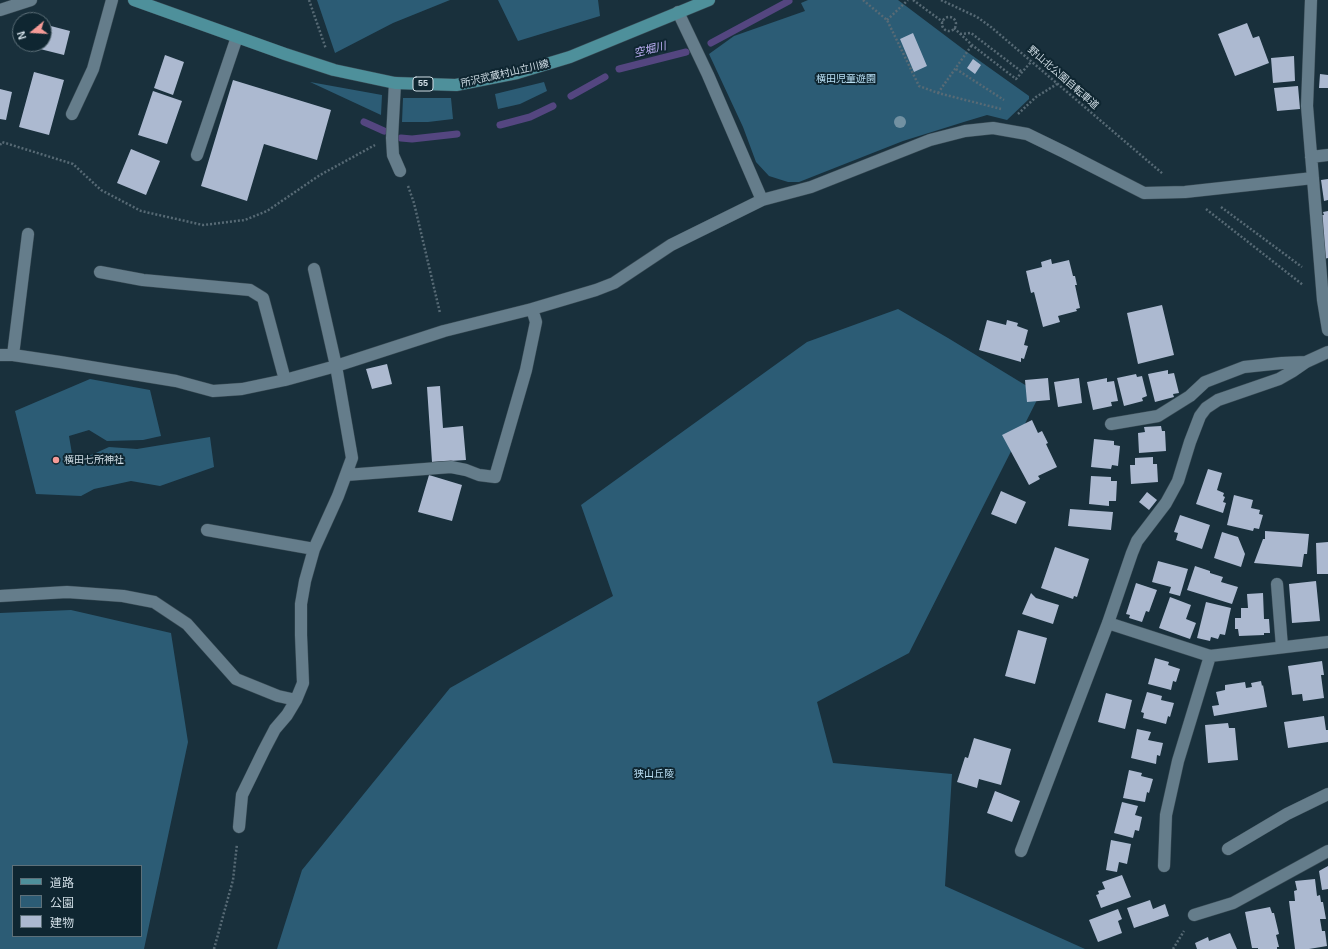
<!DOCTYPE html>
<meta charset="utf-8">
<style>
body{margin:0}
#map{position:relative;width:1328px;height:949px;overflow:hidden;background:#19303c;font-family:Helvetica,"Noto Sans JP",sans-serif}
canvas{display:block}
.legend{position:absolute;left:12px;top:865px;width:130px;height:72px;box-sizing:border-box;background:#0f2631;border:1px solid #5d7079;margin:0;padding:5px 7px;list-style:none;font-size:12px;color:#d1dee6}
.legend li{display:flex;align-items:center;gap:8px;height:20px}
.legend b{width:20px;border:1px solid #5d7079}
.north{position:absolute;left:12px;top:12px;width:40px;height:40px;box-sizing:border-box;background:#0f2631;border:1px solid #5d7079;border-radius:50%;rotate:252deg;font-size:11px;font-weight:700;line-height:16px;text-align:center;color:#d1dee6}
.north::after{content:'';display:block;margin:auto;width:14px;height:18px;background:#f59b97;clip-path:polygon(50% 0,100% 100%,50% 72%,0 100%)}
</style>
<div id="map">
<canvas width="1328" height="949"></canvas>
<ul class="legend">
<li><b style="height:5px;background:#4e909b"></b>道路</li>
<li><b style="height:11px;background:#2c5c75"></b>公園</li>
<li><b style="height:11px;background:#acb9d0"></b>建物</li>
</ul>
<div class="north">N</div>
</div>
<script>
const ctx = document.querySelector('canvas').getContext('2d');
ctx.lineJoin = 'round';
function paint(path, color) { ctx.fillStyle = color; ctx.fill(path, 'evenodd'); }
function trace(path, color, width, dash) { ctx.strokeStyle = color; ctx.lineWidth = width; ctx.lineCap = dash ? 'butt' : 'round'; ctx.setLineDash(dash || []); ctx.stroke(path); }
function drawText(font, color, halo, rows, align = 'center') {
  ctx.font = font + ' Helvetica,"Noto Sans JP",sans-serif'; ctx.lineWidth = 4; ctx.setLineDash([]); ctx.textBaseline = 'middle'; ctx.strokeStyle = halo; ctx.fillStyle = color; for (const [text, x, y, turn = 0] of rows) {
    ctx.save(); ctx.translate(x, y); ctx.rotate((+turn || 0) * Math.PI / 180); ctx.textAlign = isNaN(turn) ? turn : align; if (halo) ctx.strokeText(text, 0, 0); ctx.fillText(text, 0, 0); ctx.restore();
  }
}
const green = new Path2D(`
 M317,0h133l-57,23 -58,30z
 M498,0h100l2,16 -82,25z
 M808,0h90l65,49 66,47v3l-22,21 -20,-5 -20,6 -64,20 -104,41h-11l-19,-6 -13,-14 -13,-35 -34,-73 25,-18 71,-25 -4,-8z
 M310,82l72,13 -1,20z
 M544,82l3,9 -27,13 -22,5 -3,-15z
 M403,98h48l2,21 -25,3h-26z
 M898,309l50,29 92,56 -131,259 -92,49 16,61 119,11 -7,112 140,63h-808l25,-79 148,-182 163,-92 -32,-91 226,-163z
 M90,379l60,11 11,46 -18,4 -36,1 -18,-11 -20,6 4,24 16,-4 20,-9 28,2 73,-12 4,30 -54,19 -29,-5 -37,8 -13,7 -45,-2 -21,-83z
 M71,610l100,23 17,109 -44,207h-144v-336zM13,866h128v70h-128z`);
const stream = new Path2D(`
 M711,43l78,-42
 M619,69l67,-17
 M571,96l34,-19
 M364,122l20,9
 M500,125l30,-8 23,-11
 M401,138l11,1 45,-5`);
const building = new Path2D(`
 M1247,23l6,15 6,-2 10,27 -34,13 -17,-42z
 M47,25l23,6 -6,24 -24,-6 2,-5h2v-8z
 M913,33l14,33 -13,6 -14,-33z
 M165,55l19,7 -11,33 -19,-7z
 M1294,56l1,25 -22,2 -2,-25z
 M973,59l8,6 -6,9 -8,-6z
 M34,72l30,8 -15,55 -30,-8z
 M1320,74l8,1v13h-9z
 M233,80l98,30 -14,50 -53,-16 -17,57 -46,-15z
 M1298,86l2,23 -23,2 -3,-23z
 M0,89l12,3 -6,28 -6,-1z
 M153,91l29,10 -15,43 -29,-9z
 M131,149l29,12 -14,34 -29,-12z
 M1328,179v21l-4,1 -3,-21z
 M1328,211v47l-4,1 -5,-44h5l-1,-3z
 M1051,259l1,5 17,-4 4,16h2l2,9h-2l5,23 -4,1 1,2 -19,5 2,6 -17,5 -9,-35 -3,1 -5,-22 16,-4 -1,-5z
 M1162,305l12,50 -36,9 -11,-51z
 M987,320l19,5 1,-5 11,3 -1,3 11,4 -4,15 4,1 -4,13 -3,-1v4l-42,-12z
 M387,364l5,20 -20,5 -6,-20z
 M1168,370v4l6,-1 5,20 -6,1 1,3 -19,5 -7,-28z
 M1136,374l1,3 5,-1 5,20 -5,2 1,3 -19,5 -7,-28z
 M1048,378l2,22 -23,2 -2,-22z
 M1079,378l3,25 -24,4 -4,-25z
 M1107,378v4l7,-1 4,20 -7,1 1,4 -19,4 -6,-28z
 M440,386l3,42 20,-2 3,34 -34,2 -5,-75z
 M1032,420l6,13 4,-2 6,12 -2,1 11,23 -19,9 2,3 -11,6 -27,-50z
 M1161,426l1,5h3l1,20 -27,2 -1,-20 7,-1 -1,-5z
 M1094,439l20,2v4l6,1 -2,20 -6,-1 -1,4 -20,-2z
 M1153,457v7h4l1,18 -27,2 -1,-19h5v-7z
 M1208,469l14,4 -5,17 7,3 -1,3 2,1 -2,5 3,1 -3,10 -27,-9z
 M429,475l33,10 -10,36 -34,-9z
 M1091,476l20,1v4h6l-1,20h-7v5l-20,-2z
 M1001,491l25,11 -10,22 -25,-10z
 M1147,492l10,8 -8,10 -10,-8z
 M1234,495l19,5 -2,8 9,2 -1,4 4,1 -4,14 -5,-1 -1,3 -26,-6z
 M1070,509l43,3 -2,18 -43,-4z
 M1180,515l30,10 -8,24 -26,-9 2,-7 -4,-1z
 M1265,531l44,3 -2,20h-3l-2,13 -48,-4 9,-24h2z
 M1222,532l16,5 7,17 -4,13 -27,-9z
 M1328,542v32h-11l-1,-31z
 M1055,547l34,12 -12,38 -3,-1 -1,3 -32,-11z
 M1158,561l30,8 -8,27 -11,-3 2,-6 -19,-5z
 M1195,566l15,5v2l13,4 -2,5 17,5 -6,17 -45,-14z
 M1316,581l4,40 -28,2 -3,-39z
 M1136,583l21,7 -8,22 -3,-1 -4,11 -13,-4 1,-3 -4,-1z
 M1031,593l5,5 23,7 -6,19 -31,-10z
 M1263,593l1,26h5l1,14h-6v2l-25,1 -1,-7h-3v-11h6v-10h7l-1,-14z
 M1170,597l21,8 -5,14 10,4 -6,16 -31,-11z
 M1206,602l25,6 -6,27 -5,-1 -2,5 -7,-2 -1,4 -13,-3z
 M1018,630l29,8 -12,46 -30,-8z
 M1155,658l14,4 -1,3 12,4 -4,13 -3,-1 -2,9 -23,-6z
 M1322,661l2,14h-3l3,23 -21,3 -1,-7 -10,1 -4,-29z
 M1261,681l1,5 1,-1 4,22 -53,9 -2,-10 7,-1 -3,-13 9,-2v-5l20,-3 1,6 6,-1 -1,-4z
 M1147,692l15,4 -1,4 13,3 -4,14 -2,-1 -2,8 -23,-6 1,-5 -3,-1z
 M1106,693l26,7 -7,29 -27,-7z
 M1324,716l2,14h2v12l-40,6 -4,-26z
 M1228,723l1,5h6l3,32 -30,3 -3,-38z
 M1137,729l14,3 -3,8 15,3 -3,13 -3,-1 -1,9 -25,-6z
 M974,738l37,11 -10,36 -22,-6 -2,9 -20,-6 8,-25 3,1z
 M1129,770l13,3 -1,3 12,3 -4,14 -2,-1 -2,10 -22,-4z
 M995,791l25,10 -8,21 -25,-9z
 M1122,802l16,4 -3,9 7,2 -3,14 -4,-1 -2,8 -19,-5z
 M1111,840l20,4 -4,20 -8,-2 -2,10 -11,-2z
 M1328,866v23l-6,1 -3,-19z
 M1122,875l9,22 -30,11 -5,-13 3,-1 -1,-3 7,-2 -3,-7z
 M1315,879l2,17 3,-1 1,7h2l3,17h-6l2,12h3l2,15 -18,3h-14l-6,-48h6l-1,-10 3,-1 -2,-9z
 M1150,900l3,9 12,-5 4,12 -35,12 -7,-20z
 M1270,907l2,6h2l5,21 -3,1 3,12h-2v2h-19v-1h-6l-7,-36z
 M1118,909l4,10 -4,2 4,12 -24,9 -9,-22z
 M1230,933l7,16h-40l-2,-6 13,-6 1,4z`);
const path = new Path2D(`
 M309,0l17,49
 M863,0l24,20 32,66 19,7 63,16
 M913,0l30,22
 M941,0l36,17 14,10 172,147
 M942 24a7 7 0 1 1 14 0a7 7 0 1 1-14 0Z
 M887,20l21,-20
 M954,28l18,17 44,34 15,-17
 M960,34l11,-1 51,39
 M956,69l48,31
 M938,93l34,-48
 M1018,114l18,-17 21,-13
 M0,145l2,-3 71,22 28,26 40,21 62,14 42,-5 22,-9 53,-36 55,-30
 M408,186l6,17 26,110
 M1221,207l81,60
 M1206,209l97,76
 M214,949l19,-69 4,-36
 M1173,949l11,-18`);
const minor = new Path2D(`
 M1311,0l-4,106 16,194 5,30
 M0,10l31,-10
 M678,12l30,63 54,125
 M395,83l-3,55 1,17 7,16
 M72,114l21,-45 19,-69
 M197,155l40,-118
 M1311,157l17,-2
 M100,272l43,8 107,10 13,8 22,82
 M0,355h13l47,7 116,19 37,10 29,-2 43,-9 51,-14 108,-35 88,-22 64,-19 18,-7 57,-38 91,-45 49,-13 119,-47 35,-9 28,-3 34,6 37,18 80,41 41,-1 128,-14
 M13,355l15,-121
 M1111,424l47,-8 32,-20 15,-14 39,-15 38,-4 24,-1
 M346,475l105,-8 15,3 13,5 16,2 31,-107 10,-48 -4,-13
 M207,530l107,19
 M1277,584l5,63
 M0,596l67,-4 56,4 31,6 33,22 49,55 42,17 18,4
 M1108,623l102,33 118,-14
 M239,827l3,-32 22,-45 11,-21 12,-14 9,-15 7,-17 -2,-48v-31l4,-23 9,-32 24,-53 14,-38 -16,-92 -22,-97
 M1228,849l59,-35 41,-20
 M1021,851l87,-228 24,-70 5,-12 29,-38 12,-22 12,-39 10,-26 6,-8 12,-8 61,-21 14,-8 13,-9 22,-10
 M1164,866l2,-51 12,-54 32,-105
 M1194,915l39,-12 95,-52`);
const major = new Path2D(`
 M134,0l151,54 49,16 61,13 61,2 61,-12 53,-16 139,-57`);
const trees = [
 [900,122]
];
const markers = [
 [56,460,4,"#f59b97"]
];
const shields = [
 [423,84,20]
];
const shieldNames = [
 ["55",423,84]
];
const streetNames = [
 ["所沢武蔵村山立川線",505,74,-13],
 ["野山北公園自転車道",1063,78,41]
];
const parkNames = [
 ["横田児童遊園",846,79],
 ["狭山丘陵",654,774]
];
const poiNames = [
 ["横田七所神社",64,460]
];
const waterNames = [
 ["空堀川",650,50,-14]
];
paint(green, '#2c5c75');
trace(stream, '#544680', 7);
paint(building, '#acb9d0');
trace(minor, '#394b55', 13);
trace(major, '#394b55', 13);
trace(path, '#576a75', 2.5, [2, 2]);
trace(minor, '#657d8b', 12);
trace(major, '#4e909b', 12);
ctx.fillStyle = '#7291a2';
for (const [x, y] of trees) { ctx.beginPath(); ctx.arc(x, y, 6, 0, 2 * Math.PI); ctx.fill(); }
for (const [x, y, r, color] of markers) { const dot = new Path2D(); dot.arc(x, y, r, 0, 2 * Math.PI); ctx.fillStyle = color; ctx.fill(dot); trace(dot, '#0f2631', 1.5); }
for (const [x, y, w] of shields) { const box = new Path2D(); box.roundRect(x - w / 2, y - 7, w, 14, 3); ctx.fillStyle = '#0f2631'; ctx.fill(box); trace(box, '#d1dee6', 1); }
drawText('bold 9px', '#d1dee6', null, shieldNames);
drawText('10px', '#d1dee6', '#0f2631', streetNames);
drawText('10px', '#bae0f5', '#0f2631', parkNames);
drawText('10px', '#d1dee6', '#0f2631', poiNames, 'left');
drawText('italic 11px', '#c0b2f8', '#0f2631', waterNames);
</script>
